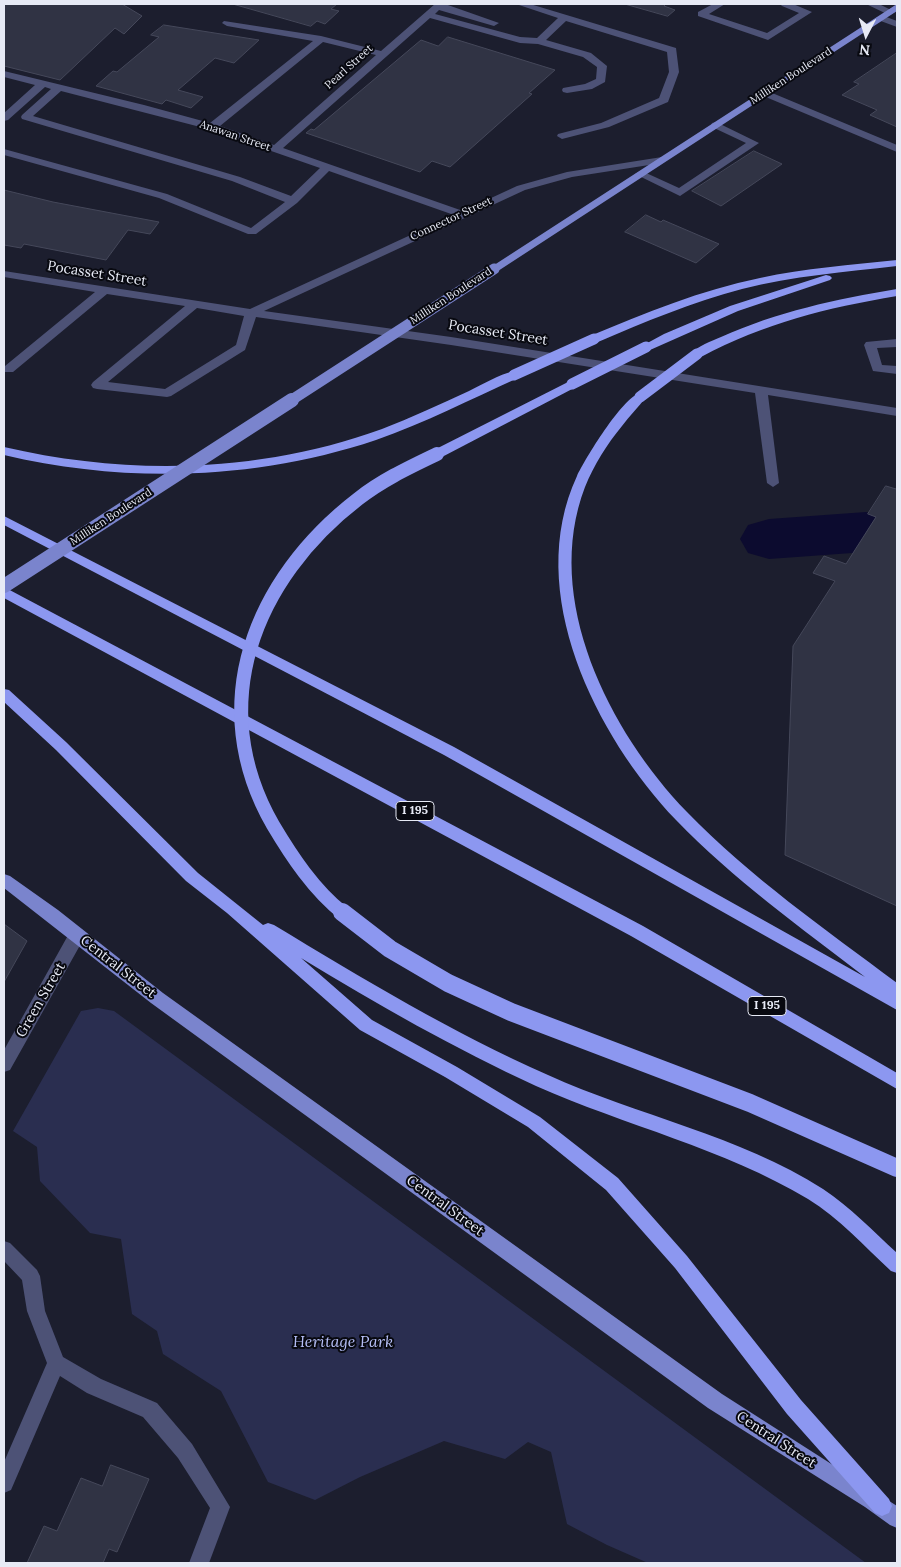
<!DOCTYPE html>
<style>
body{margin:0}
#map{position:relative;width:901px;height:1567px;overflow:hidden;background:#1c1e2e;font-family:Lora,serif}
canvas{display:block}
.frame{position:absolute;inset:0;border:5px solid #e7eaf5;pointer-events:none}
.north{position:absolute;left:841px;top:10px;width:50px;height:50px;-webkit-text-stroke:4px #080910;paint-order:stroke;rotate:185deg;font-size:14px;font-weight:700;line-height:20px;text-align:center;color:#e7eaf5}
.north::after{content:'';display:block;margin:auto;width:18px;height:22px;background:#e7eaf5;clip-path:polygon(50% 0,100% 100%,50% 72%,0 100%)}
</style>
<div id="map">
<canvas width="901" height="1567"></canvas>
<div class="frame"></div>
<div class="north">N</div>
</div>
<script>
const ctx = document.querySelector('canvas').getContext('2d');
ctx.lineJoin = 'round';
function paint(path, color) { ctx.fillStyle = color; ctx.fill(path, 'evenodd'); }
function trace(path, color, width, dash) { ctx.strokeStyle = color; ctx.lineWidth = width; ctx.lineCap = dash ? 'butt' : 'round'; ctx.setLineDash(dash || []); ctx.stroke(path); }
function drawText(font, color, halo, rows, align = 'center') {
  ctx.font = font + ' Lora,serif'; ctx.lineWidth = 4; ctx.setLineDash([]); ctx.textBaseline = 'middle'; ctx.strokeStyle = halo; ctx.fillStyle = color; for (const [text, x, y, turn = 0] of rows) {
    ctx.save(); ctx.translate(x, y); ctx.rotate((+turn || 0) * Math.PI / 180); ctx.textAlign = isNaN(turn) ? turn : align; if (halo) ctx.strokeText(text, 0, 0); ctx.fillText(text, 0, 0); ctx.restore();
  }
}
const green = new Path2D(`
 M98,1008l16,3 752,552h-218l-41,-18 -40,-21 -16,-72 -23,-10 -23,17 -61,-18 -84,36 -45,23 -47,-18 -47,-91 -58,-37 -6,-23 -25,-17 -11,-75 -31,-6 -50,-52 -3,-34 -24,-16 68,-120z`);
const river = new Path2D(`
 M866,512l21,6 8,14 -8,14 -21,6 -97,7 -21,-6 -8,-14 8,-14 21,-6z`);
const building = new Path2D(`
 M4,4h118l20,12 -18,18 -9,-6 -55,52 -56,-14z
 M233,4h104l-6,5 8,2 -14,13 -8,-3 -6,5z
 M625,4h41l-2,2 11,4 -7,6z
 M164,25l95,15 -25,23 -19,-5 -37,32 25,7 -12,11 -25,-8 -4,4 -66,-18 17,-15 4,1 42,-35 -8,-2z
 M448,37l107,33 -26,23 3,1 -82,73 -18,-6 -12,11 -114,-39 5,-4 3,1 107,-90 17,6z
 M897,53v74l-27,-12 7,-5 -35,-15 17,-11 -5,-2z
 M754,151l28,13 -61,42 -29,-15z
 M4,190l49,12 106,20 -9,12 -22,-4 -22,30 -82,-16 -3,4 -17,-3z
 M646,215l15,7 2,-2 56,24 -23,19 -71,-31z
 M886,486l10,3 1,-2v419l-112,-51 8,-209 42,-65 -22,-8 11,-17 22,8 30,-47 -8,-3z
 M4,924l23,17 -23,41z
 M111,1465l38,14 -32,73 -8,-3 -6,14h-76l17,-37 13,5 24,-53 21,8z`);
const minor = new Path2D(`
 M435,4h10l54,19 -5,3 -55,-16 -4,4 85,23 17,1 21,-20 -42,-14h14l146,44 3,24 -11,30 -59,25 -47,12 -5,-3 1,-2 43,-11 58,-25 10,-26 -2,-20 -101,-31 -20,19 45,13 16,13 -2,16 -13,7 -25,4 -4,-1 -1,-2 1,-2 22,-4 11,-5 1,-12 -14,-10 -45,-13 -18,-1 -90,-25 -147,130 180,63 54,-25 50,-14 95,-15 5,3 -5,3 -90,14 -47,13 -261,121 187,26 446,71v8l-129,-21 11,88 -6,4 -6,-4 -12,-90 -304,-48 -195,-28 -11,33 -74,46 -4,1 -70,-8 -4,-1 -2,-3 2,-3 92,-76 -78,-12 -94,78h-8v-6l90,-74 -91,-15v-6l246,38 204,-94 -125,-44 -32,32 -41,31h-8l-89,-36 -155,-43v-6l163,45 84,34 34,-26 -53,-21 -210,-62 -1,-2 1,-2 29,-26 -6,-2 -37,33 -4,1v-8l31,-28 -31,-8v-6l140,34 66,18 103,-82 -86,-15 -5,-3 2,-2 97,15 60,15zM323,42l53,13 -102,90 -54,-19zM61,91l147,38 112,39 -29,28 -51,-19 -207,-61zM197,308l47,8 -8,29 -71,44 -57,-7z
 M713,4h12l-16,10 58,19 32,-20 -17,-7 -2,-2h13l19,8 -44,28 -70,-24v-4z
 M866,4h13l16,8 -5,3 -3,-1z
 M881,15l16,6v6l-19,-7 -2,-2z
 M765,90l132,55v7l-136,-57 -1,-2 1,-2z
 M716,122l43,21 -79,53 -45,-22 5,-3 4,1 35,16 67,-45 -34,-16 -1,-2 1,-2z
 M897,339v8l-20,1 5,17 15,1v8l-24,-3 -9,-26 2,-3z
 M77,928l6,2 2,5 -2,5 -73,130 -6,2v-22l67,-120z
 M4,1241l6,2 27,27 3,6 5,35 18,46 38,22 56,24 35,41 38,63 -21,56h-20l21,-55 -32,-50 -35,-41 -56,-24 -27,-17 -49,114 -7,3v-31l43,-99 -20,-52 -5,-31 -18,-19z`);
const major = new Path2D(`
 M897,4v7l-399,260 -4,1 -6,-3z
 M4,874l6,2 48,34 105,83 559,401 175,112v22l-7,-3 -25,-18 -157,-99 -557,-405 -147,-115z`);
const highway = new Path2D(`
 M897,260v6c-52,6 -104,10 -155,23 -50,13 -97,33 -144,53h-8l-2,-3 2,-3c55,-23 111,-46 170,-58 45,-10 91,-13 137,-18z
 M826,275l4,1 2,2 -2,2 -92,31 -88,39h-8l-2,-3 24,-13 66,-28z
 M897,289v7c-71,12 -132,27 -196,61l-4,1 -6,-4c6,-8 21,-13 30,-17 56,-25 115,-38 176,-48z
 M514,371l4,1 2,3 -2,3c-47,21 -93,45 -142,62 -120,40 -249,44 -372,15v-8c124,29 257,26 378,-18 29,-11 58,-25 87,-38 14,-7 29,-16 45,-20z
 M572,380l6,4 -2,3 -134,70 -5,1 -6,-4 1,-3z
 M640,393l6,4c-7,10 -17,19 -24,29 -15,18 -28,39 -37,61 -43,112 24,244 102,325 63,65 138,117 210,171v27l-453,-255 -440,-230v-9l450,231 411,230c-64,-49 -132,-98 -189,-157 -80,-84 -153,-228 -99,-344 8,-17 45,-78 63,-83z
 M4,587l639,339 254,147v16l-266,-153 -627,-338z
 M4,689l5,1 57,52 132,131 65,52 5,-2 6,2c89,54 179,108 274,150 90,41 191,60 275,114 27,18 50,42 74,64v20l-6,-2c-27,-25 -52,-53 -83,-72 -85,-51 -182,-73 -272,-113 -81,-37 -159,-82 -235,-128l71,62 85,47 83,50 78,61 69,78 114,144 88,99 3,7 -3,7 -7,3 -7,-3 -88,-99 -112,-146 -69,-78 -78,-63 -83,-50 -85,-47 -133,-117 -41,-32 -130,-131 -52,-48z`);
const majorBridgeFar1 = new Path2D(`
 M290,401l204,-132`);
const majorBridge = new Path2D(`
 M4,586l288,-186`);
const highwayBridgeFar2 = new Path2D(`
 M514,375l80,-36
 M572,384l74,-37
 M640,397l57,-43`);
const highwayBridgeFar1 = new Path2D(`
 M343,913c-29,-23 -51,-56 -70,-88 -69,-120 -19,-246 85,-326 24,-19 52,-32 79,-45`);
const highwayBridge = new Path2D(`
 M342,912l48,37 58,34 63,29 239,91 147,65`);
const farStreetnames = [
 ["Pearl Street",349,67,-42],
 ["Milliken Boulevard",791,76,-33],
 ["Anawan Street",235,136,19],
 ["Connector Street",451,219,-25],
 ["Milliken Boulevard",451,296,-33],
 ["Milliken Boulevard",111,517,-33]
];
const shields = [
 [415,811,38],
 [767,1006,38]
];
const shieldNames = [
 ["I 195",415,811],
 ["I 195",767,1006]
];
const streetNames = [
 ["Pocasset Street",97,274,9],
 ["Pocasset Street",498,333,9],
 ["Central Street",118,967,38],
 ["Green Street",41,1000,-60],
 ["Central Street",445,1206,36],
 ["Central Street",776,1440,33]
];
const nearParknames = [
 ["Heritage Park",343,1342]
];
paint(green, '#2a2e50');
paint(river, '#0c0b2f');
paint(building, '#303344');
trace(building, '#45485a', 1);
paint(minor, '#4d5276');
paint(major, '#7a84cd');
paint(highway, '#8c97f0');
trace(majorBridgeFar1, '#7a84cd', 11);
trace(majorBridge, '#7a84cd', 14);
trace(highwayBridgeFar2, '#8c97f0', 11);
trace(highwayBridgeFar1, '#8c97f0', 14);
trace(highwayBridge, '#8c97f0', 18);
drawText('11px', '#e7eaf5', '#080910', farStreetnames);
for (const [x, y, w] of shields) { const box = new Path2D(); box.roundRect(x - w / 2, y - 9.5, w, 19, 4); ctx.fillStyle = '#080910'; ctx.fill(box); trace(box, '#e7eaf5', 1); }
drawText('bold 12px', '#e7eaf5', null, shieldNames);
drawText('14px', '#e7eaf5', '#080910', streetNames);
drawText('italic 16px', '#b5bef6', '#080910', nearParknames);
</script>
